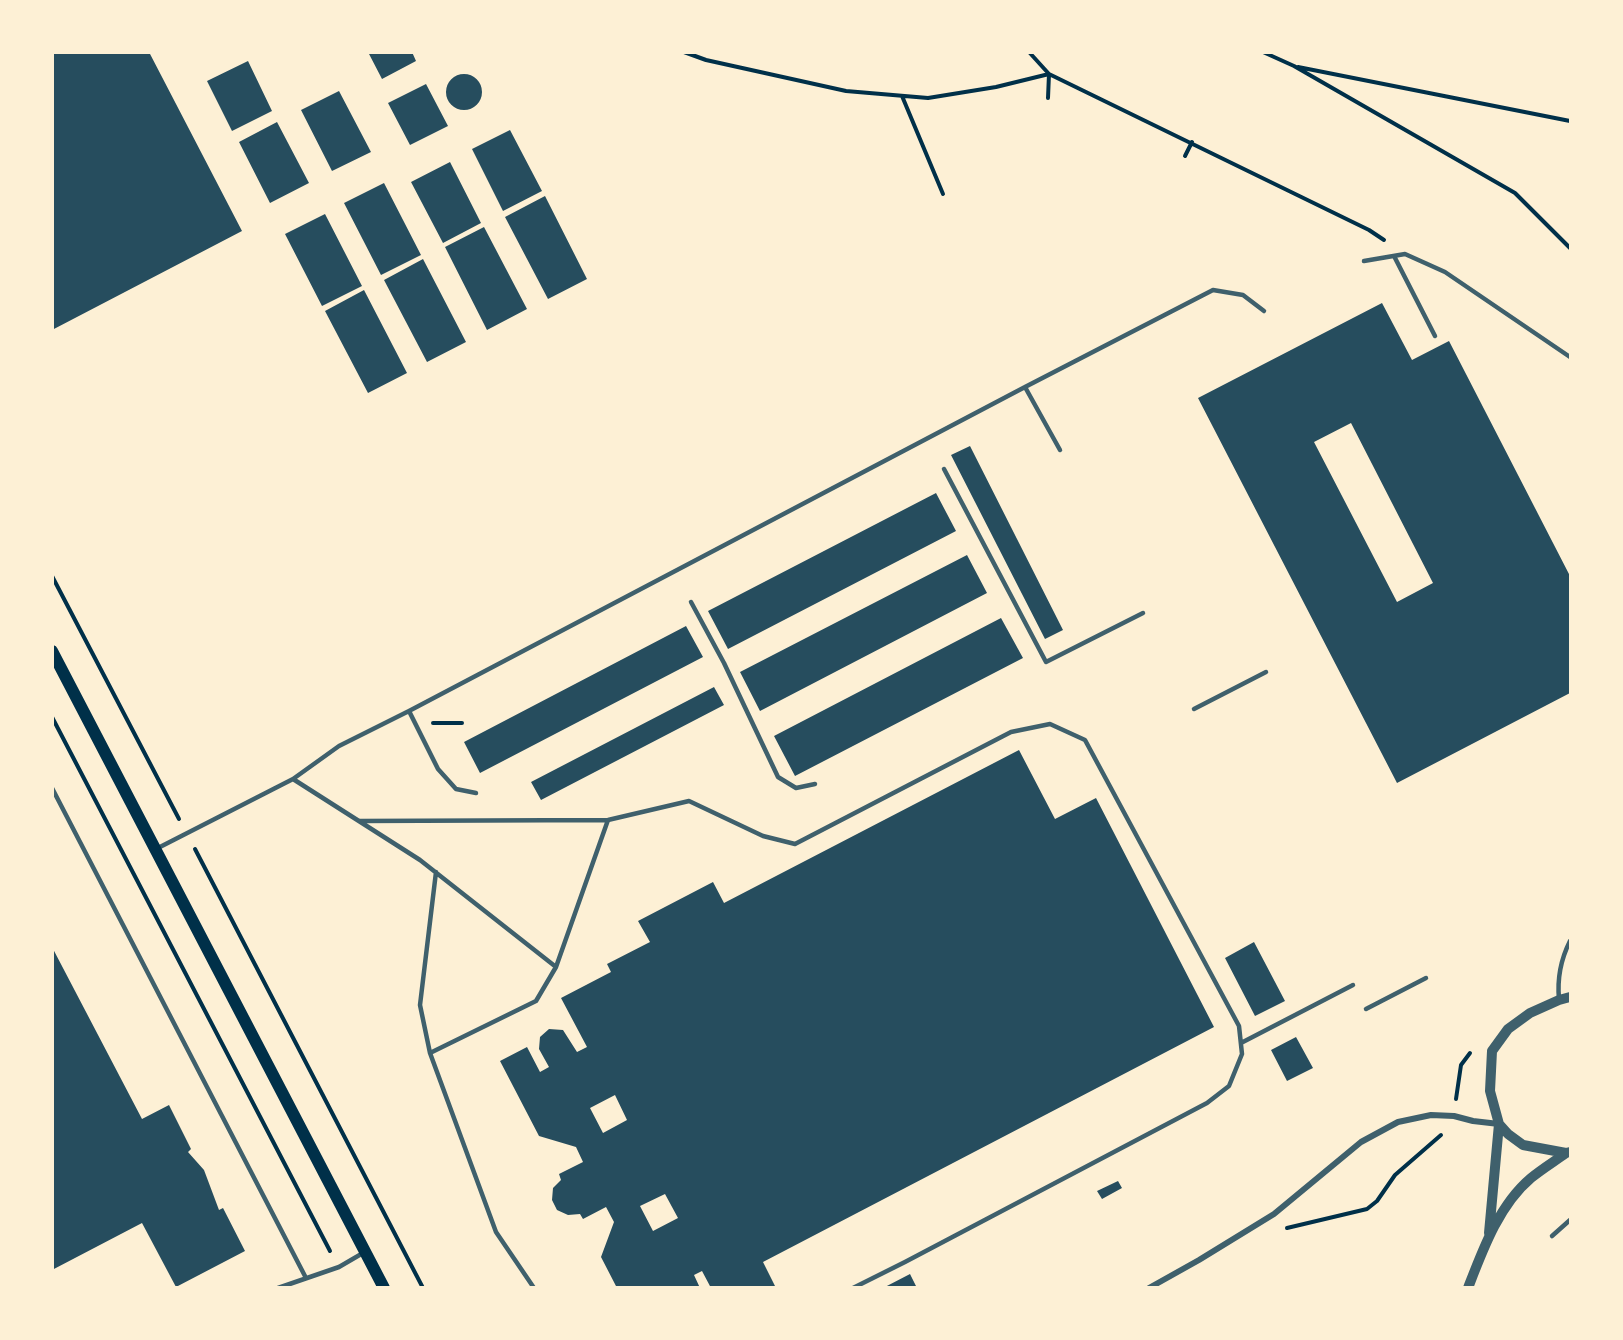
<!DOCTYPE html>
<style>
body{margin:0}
#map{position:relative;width:1623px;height:1340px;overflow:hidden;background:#fdf0d5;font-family:"Archivo Narrow",sans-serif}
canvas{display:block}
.frame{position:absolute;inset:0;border:54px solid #fdf0d5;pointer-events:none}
</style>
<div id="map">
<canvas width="1623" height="1340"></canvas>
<div class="frame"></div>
</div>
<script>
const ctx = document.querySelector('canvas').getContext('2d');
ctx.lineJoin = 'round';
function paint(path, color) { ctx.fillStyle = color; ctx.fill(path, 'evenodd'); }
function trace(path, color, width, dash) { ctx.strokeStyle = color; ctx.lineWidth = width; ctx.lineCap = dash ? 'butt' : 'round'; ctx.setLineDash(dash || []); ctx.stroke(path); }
const building = new Path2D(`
 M52,52h97l93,179 -190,99z
 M368,52h44l4,9 -34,18z
 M248,61l24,50 -40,20 -25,-50z
 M446 92a18 18 0 1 1 36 0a18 18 0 1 1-36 0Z
 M426,84l22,42 -38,19 -22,-42z
 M339,91l32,61 -39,19 -31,-61z
 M277,122l32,61 -39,20 -31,-61z
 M510,130l32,61 -39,20 -31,-62z
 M450,162l31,61 -38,20 -32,-61z
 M384,183l37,72 -40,20 -37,-72z
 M545,196l42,83 -39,20 -43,-82z
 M325,214l37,72 -40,20 -37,-72z
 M484,227l43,82 -40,21 -42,-83z
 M423,259l43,83 -39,20 -43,-82z
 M364,290l43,83 -39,20 -43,-82z
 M1382,303l30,57 37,-19 121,235v117l-173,90 -199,-385zM1351,423l82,160 -36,19 -83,-160z
 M970,446l93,184 -18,9 -94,-184z
 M936,493l20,38 -228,118 -20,-38z
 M967,555l20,38 -227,118 -20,-39z
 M1001,618l22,40 -228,118 -21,-40z
 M686,626l17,31 -223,116 -16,-31z
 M714,687l10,18 -183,95 -10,-18z
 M1019,750l36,69 41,-21 118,229 -451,235 13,26h-65l-9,-17 -8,4 6,13h-83l-16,-31 13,-35 -8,-15 -23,12 -3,-5 -12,1 -11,-5 -5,-10 1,-12 8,-8 -2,-6 24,-12 -7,-15 -37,-11 -39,-75 27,-14 13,25 9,-5 -10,-18 1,-12 9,-8 14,1 14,22 10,-5 -26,-49 50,-26 -4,-8 43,-22 -12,-21 75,-39 11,21zM615,1095l12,25 -24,13 -13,-25zM665,1194l13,24 -25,13 -13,-25z
 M1254,942l31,59 -30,15 -30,-58z
 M52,947l90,172 27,-14 22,44 -3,3 16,18 15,40 4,-2 22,43 -69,36 -34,-64 -90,47z
 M1296,1037l17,31 -26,13 -16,-31z
 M1118,1181l4,7 -20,11 -5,-8z
 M910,1274l7,14h-34z`);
const path = new Path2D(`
 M684,52l22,8 140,31 82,7 68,-11 53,-13
 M1029,52l20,22 320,156 15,10
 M1263,52l31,14 221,127 55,55
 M1298,67l272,54
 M902,96l41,98
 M1048,98l1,-24
 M1185,156l7,-14
 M52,576l127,243
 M52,717l278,534
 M433,723h29
 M195,849l228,439
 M1456,1099l5,-34 9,-12
 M1287,1228l80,-19 10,-8 18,-26 46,-40`);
const service = new Path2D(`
 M1394,256l41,80
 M1364,261l41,-7 40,18 125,85
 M1025,387l35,63
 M944,469l102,193 97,-49
 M691,602l33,61 54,114 18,11 19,-4
 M1194,709l72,-37
 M409,711l29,58 18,20 20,4
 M293,779l127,81 136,107
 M52,788l254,490
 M360,821l248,-1 81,-19 74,35 32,8 216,-112 39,-8 35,16 154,286 3,28 -13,32 -22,17 -302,159 -52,26
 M156,849l137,-70 46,-33 70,-35 616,-324 188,-97 30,5 21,16
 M436,872l-16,133 10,48 66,179 38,56
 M1559,999c-2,-21 2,-40 11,-58
 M1366,1009l60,-31
 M1241,1043l112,-58
 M430,1053l106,-52 20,-34 52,-147
 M1552,1236l18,-16
 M278,1288l61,-21 24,-14`);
const minor = new Path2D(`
 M1149,1288l50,-28 75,-46 87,-72 37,-20 33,-7 23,1 19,5 26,3`);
const tertiary = new Path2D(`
 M1570,997l-11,3 -29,13 -22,16 -16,22 -2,40 9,33 9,10 15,11 43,8 4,-1
 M1489,1233l10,-109
 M1468,1288c15,-39 31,-83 63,-110 11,-9 24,-17 35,-25`);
const secondary = new Path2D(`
 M52,651l332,637`);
paint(building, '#264d5e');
trace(path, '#003049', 4);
trace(service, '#3f606c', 4.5);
trace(minor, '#3f606c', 6);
trace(tertiary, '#3f606c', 10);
trace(secondary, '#003049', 12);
</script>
